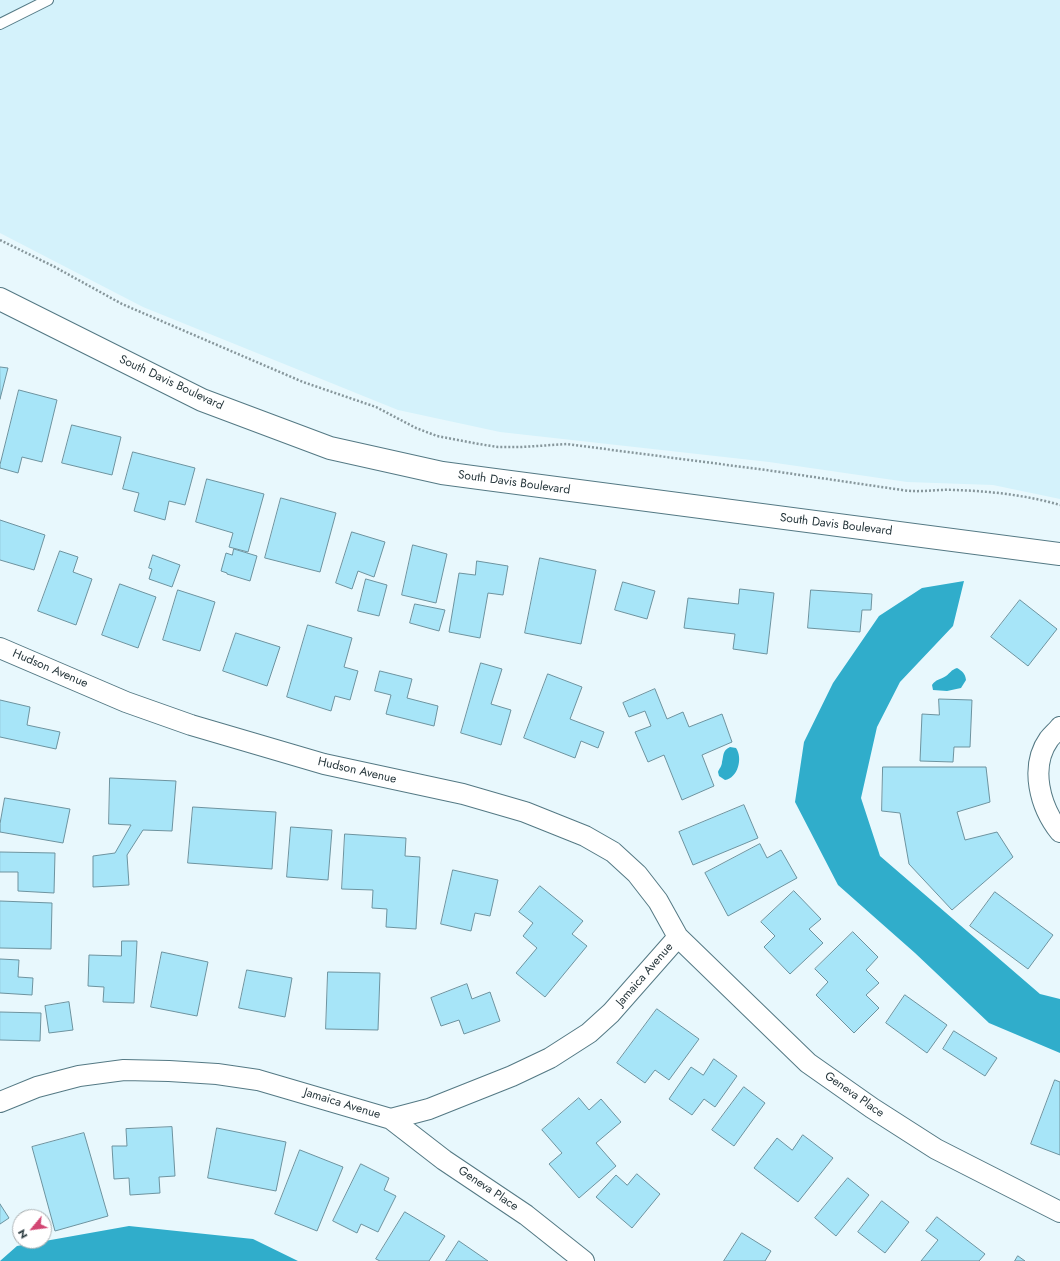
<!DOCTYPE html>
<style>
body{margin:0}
#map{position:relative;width:1060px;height:1261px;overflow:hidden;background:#e8f8fd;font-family:Jost,sans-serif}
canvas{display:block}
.north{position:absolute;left:12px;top:1209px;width:40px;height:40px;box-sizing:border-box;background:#fff;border:1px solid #a9afb1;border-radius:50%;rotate:241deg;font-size:11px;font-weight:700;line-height:16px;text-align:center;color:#27373c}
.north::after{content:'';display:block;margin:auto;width:14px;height:18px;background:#d24572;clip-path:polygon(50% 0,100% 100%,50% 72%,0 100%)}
</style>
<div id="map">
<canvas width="1060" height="1261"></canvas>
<div class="north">N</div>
</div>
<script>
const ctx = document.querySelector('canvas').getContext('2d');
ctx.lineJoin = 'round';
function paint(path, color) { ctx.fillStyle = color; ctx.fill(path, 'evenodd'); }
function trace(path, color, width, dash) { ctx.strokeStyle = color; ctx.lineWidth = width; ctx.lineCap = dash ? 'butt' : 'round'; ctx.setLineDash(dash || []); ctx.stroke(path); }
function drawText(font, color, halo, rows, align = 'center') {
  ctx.font = font + ' Jost,sans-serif'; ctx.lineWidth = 3; ctx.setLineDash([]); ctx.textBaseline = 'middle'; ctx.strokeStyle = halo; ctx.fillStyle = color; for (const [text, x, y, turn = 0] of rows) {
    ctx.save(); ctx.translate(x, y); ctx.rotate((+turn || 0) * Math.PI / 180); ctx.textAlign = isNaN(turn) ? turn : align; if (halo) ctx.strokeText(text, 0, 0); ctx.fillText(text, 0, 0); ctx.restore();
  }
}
const built = new Path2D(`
 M0,0h1060v499l-67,-14 -86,-3 -138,-20 -269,-30 -102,-22 -255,-103 -143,-74z`);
const water = new Path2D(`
 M964,581l-11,45 -53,56 -23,45 -16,71 19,58 160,138 20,5v54l-71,-30 -74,-70 -77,-68 -43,-83 9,-60 29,-59 46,-67 43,-28z
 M957,668c5,3 8,5 9,12l-5,8 -14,3 -14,-1 -1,-5c4,-6 8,-5 14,-9 4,-3 5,-6 11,-8z
 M730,747l6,1c7,10 2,30 -11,32l-6,-4 -1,-4c1,-3 4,-6 4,-10 2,-7 0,-11 8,-15z
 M129,1226l124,13 45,22h-298l17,-15z`);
const building = new Path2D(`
 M0,367l8,1 -8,31z
 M19,390l38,10 -15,62 -20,-5 -4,16 -18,-5v-3z
 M72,425l49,12 -9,38 -50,-12z
 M133,452l62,16 -10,37 -16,-4 -4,19 -31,-9 5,-18 -16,-4z
 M207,479l57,15 -16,58 -19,-5 4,-14 -37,-11z
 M281,498l55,15 -16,59 -55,-14z
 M0,520l45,15 -11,35 -34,-10z
 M352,532l33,10 -11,35 -16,-6 -6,18 -16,-6z
 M413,545l34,9 -11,49 -34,-8z
 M234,549l23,7 -7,25 -23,-7v-1l-6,-2 5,-18 6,2z
 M60,551l18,6 -5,15 19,7 -16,46 -38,-14z
 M153,555l27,10 -8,22 -23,-8 3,-10 -3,-1z
 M540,558l56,12 -15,74 -56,-11z
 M477,561l31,5 -5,29 -15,-2 -8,45 -31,-6 10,-59 16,2z
 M366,579l21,6 -8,31 -21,-5z
 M623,582l32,9 -8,28 -32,-9z
 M120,584l36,13 -18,51 -36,-13z
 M740,589l34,4 -7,61 -34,-5 2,-15 -51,-6 4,-30 50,6z
 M178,590l37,12 -15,49 -37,-11z
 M811,590l61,4 -1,16h-9l-2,22 -52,-4z
 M1020,600l37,29 -29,37 -37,-29z
 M415,604l30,6 -6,21 -29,-8z
 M308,625l44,13 -8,29 14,4 -8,29 -15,-4 -4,15 -44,-14z
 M236,633l44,14 -13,39 -44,-15z
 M481,663l21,6 -11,35 20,6 -10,35 -40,-12z
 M380,671l32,8 -5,19 31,8 -4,20 -48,-12 5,-19 -16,-4z
 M548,674l34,13 -12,32 34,13 -6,16 -17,-7 -6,17 -51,-20z
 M655,689l12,30 16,-7 6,15 33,-13 10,28 -30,13 12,31 -32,14 -18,-45 -16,7 -13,-30 16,-6 -6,-15 -16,6 -6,-14z
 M939,699l33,1 -2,47h-16l-1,15 -33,-1 2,-47 17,1z
 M0,700l30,7 -3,18 33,7 -4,17 -56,-12z
 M883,767h103l4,35 -33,10 8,28 32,-8 16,25 -61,53 -43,-46 -9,-51 -18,-2z
 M110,778l66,3 -4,50 -29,-1 -16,25 2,30 -36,2v-31l22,-3 16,-28 -22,-1z
 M5,798l65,11 -7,34 -63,-11v-8z
 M744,805l14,33 -65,27 -14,-33z
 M193,807l83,5 -4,57 -84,-6z
 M291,827l41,3 -4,50 -41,-3z
 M345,834l61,4 -1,18 15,1 -4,72 -30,-2 1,-18 -15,-1 1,-18 -31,-1z
 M760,844l7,14 14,-8 16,28 -69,38 -23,-43z
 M0,852l55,1 -1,40 -36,-2v-19h-18z
 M453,870l45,10 -8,36 -15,-3 -4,18 -30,-7z
 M540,886l43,35 -11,13 15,12 -42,51 -29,-24 21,-25 -14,-12 10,-13 -14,-11z
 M794,891l27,28 -12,10 14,14 -33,31 -26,-27 11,-11 -14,-14z
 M995,892l58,43 -25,34 -58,-43z
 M0,901l52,2 -1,46 -51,-1z
 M853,932l25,25 -12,13 13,13 -13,12 13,13 -25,25 -38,-38 12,-13 -13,-13z
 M122,941h15l-3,62 -31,-1 1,-15 -16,-1 1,-31 32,1z
 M162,952l46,10 -11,54 -46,-9z
 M0,959l19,1 -1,17 15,1 -1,17 -32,-2z
 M247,970l45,8 -7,39 -46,-9z
 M328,972l52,1 -2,57 -52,-1z
 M467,984l5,15 18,-7 10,29 -36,13 -5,-14 -18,6 -10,-28z
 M905,995l42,30 -20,28 -41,-30z
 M69,1002l4,28 -24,3 -4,-27z
 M657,1009l42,30 -30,41 -14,-10 -10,13 -28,-20z
 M0,1012l41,1 -1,28 -40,-1z
 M954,1031l43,27 -12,18 -42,-27z
 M714,1059l23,17 -22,31 -11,-8 -12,16 -23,-16 22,-32 12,8z
 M1055,1080l5,2v73l-29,-11z
 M744,1087l21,16 -31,43 -22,-16z
 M579,1098l10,12 12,-11 20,23 -25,21 20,23 -37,32 -30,-34 13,-11 -20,-23z
 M172,1127l3,49 -16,1 1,16 -30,2 -1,-17 -15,1 -2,-33h15l-1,-17z
 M217,1128l69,14 -10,49 -68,-13z
 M84,1133l24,83 -53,15 -23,-84z
 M803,1135l30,23 -35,44 -44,-34 23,-30 15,12z
 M300,1150l43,17 -26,64 -42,-17z
 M361,1164l28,14 -5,12 12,6 -18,36 -17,-8 -4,9 -24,-12z
 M637,1174l23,20 -28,34 -36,-31 20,-22 11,10z
 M848,1178l21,17 -33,41 -21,-18z
 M882,1201l27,21 -24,31 -27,-21z
 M0,1204l9,14 -9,6z
 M405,1212l40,24 -16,25h-49l-4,-2z
 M937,1217l48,37 -6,7h-58l17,-21 -12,-9z
 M742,1233l29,18 -6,10h-41z
 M459,1241l29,20h-42z
 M1018,1256l7,5h-10z`);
const path = new Path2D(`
 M0,240l53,26 69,38 181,78 73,25 40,21 21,8 42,8 19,3h24l45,-3 15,2 184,24 136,20c18,3 34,-1 52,0 35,1 72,5 106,15`);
const service = new Path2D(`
 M0,24l48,-24`);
const minor = new Path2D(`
 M0,648l126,54 65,23 133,39 139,30 62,18 60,24 28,16 24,22 21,27 20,36 130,126 64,45 64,41 124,63
 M1060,727c-3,4 -8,8 -11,12 -20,28 -9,68 11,93
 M0,1102l37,-15 42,-11 45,-6 45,1 48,3 41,6 133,39 38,-10 83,-33 38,-18 39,-25 22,-20 67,-76
 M391,1119l53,41 82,55 58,46`);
const tertiary = new Path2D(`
 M0,299l202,101 128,48 112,25 45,6 573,75`);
const streetNames = [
 ["South Davis Boulevard",171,383,25],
 ["South Davis Boulevard",514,483,8],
 ["South Davis Boulevard",836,525,7],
 ["Hudson Avenue",50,669,23],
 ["Hudson Avenue",357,771,13],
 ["Jamaica Avenue",645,975,-49],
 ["Geneva Place",854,1095,35],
 ["Jamaica Avenue",342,1104,17],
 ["Geneva Place",488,1189,34]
];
paint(built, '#d4f2fb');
paint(water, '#30adcb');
paint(building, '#a7e5f8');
trace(building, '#6d939f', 1);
trace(service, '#547984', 12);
trace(minor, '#547984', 22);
trace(tertiary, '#547984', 24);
trace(path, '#87979c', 2.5, [2, 2]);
trace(service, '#fff', 10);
trace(minor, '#fff', 20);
trace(tertiary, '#fff', 22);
drawText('12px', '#27373c', '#fff', streetNames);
</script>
